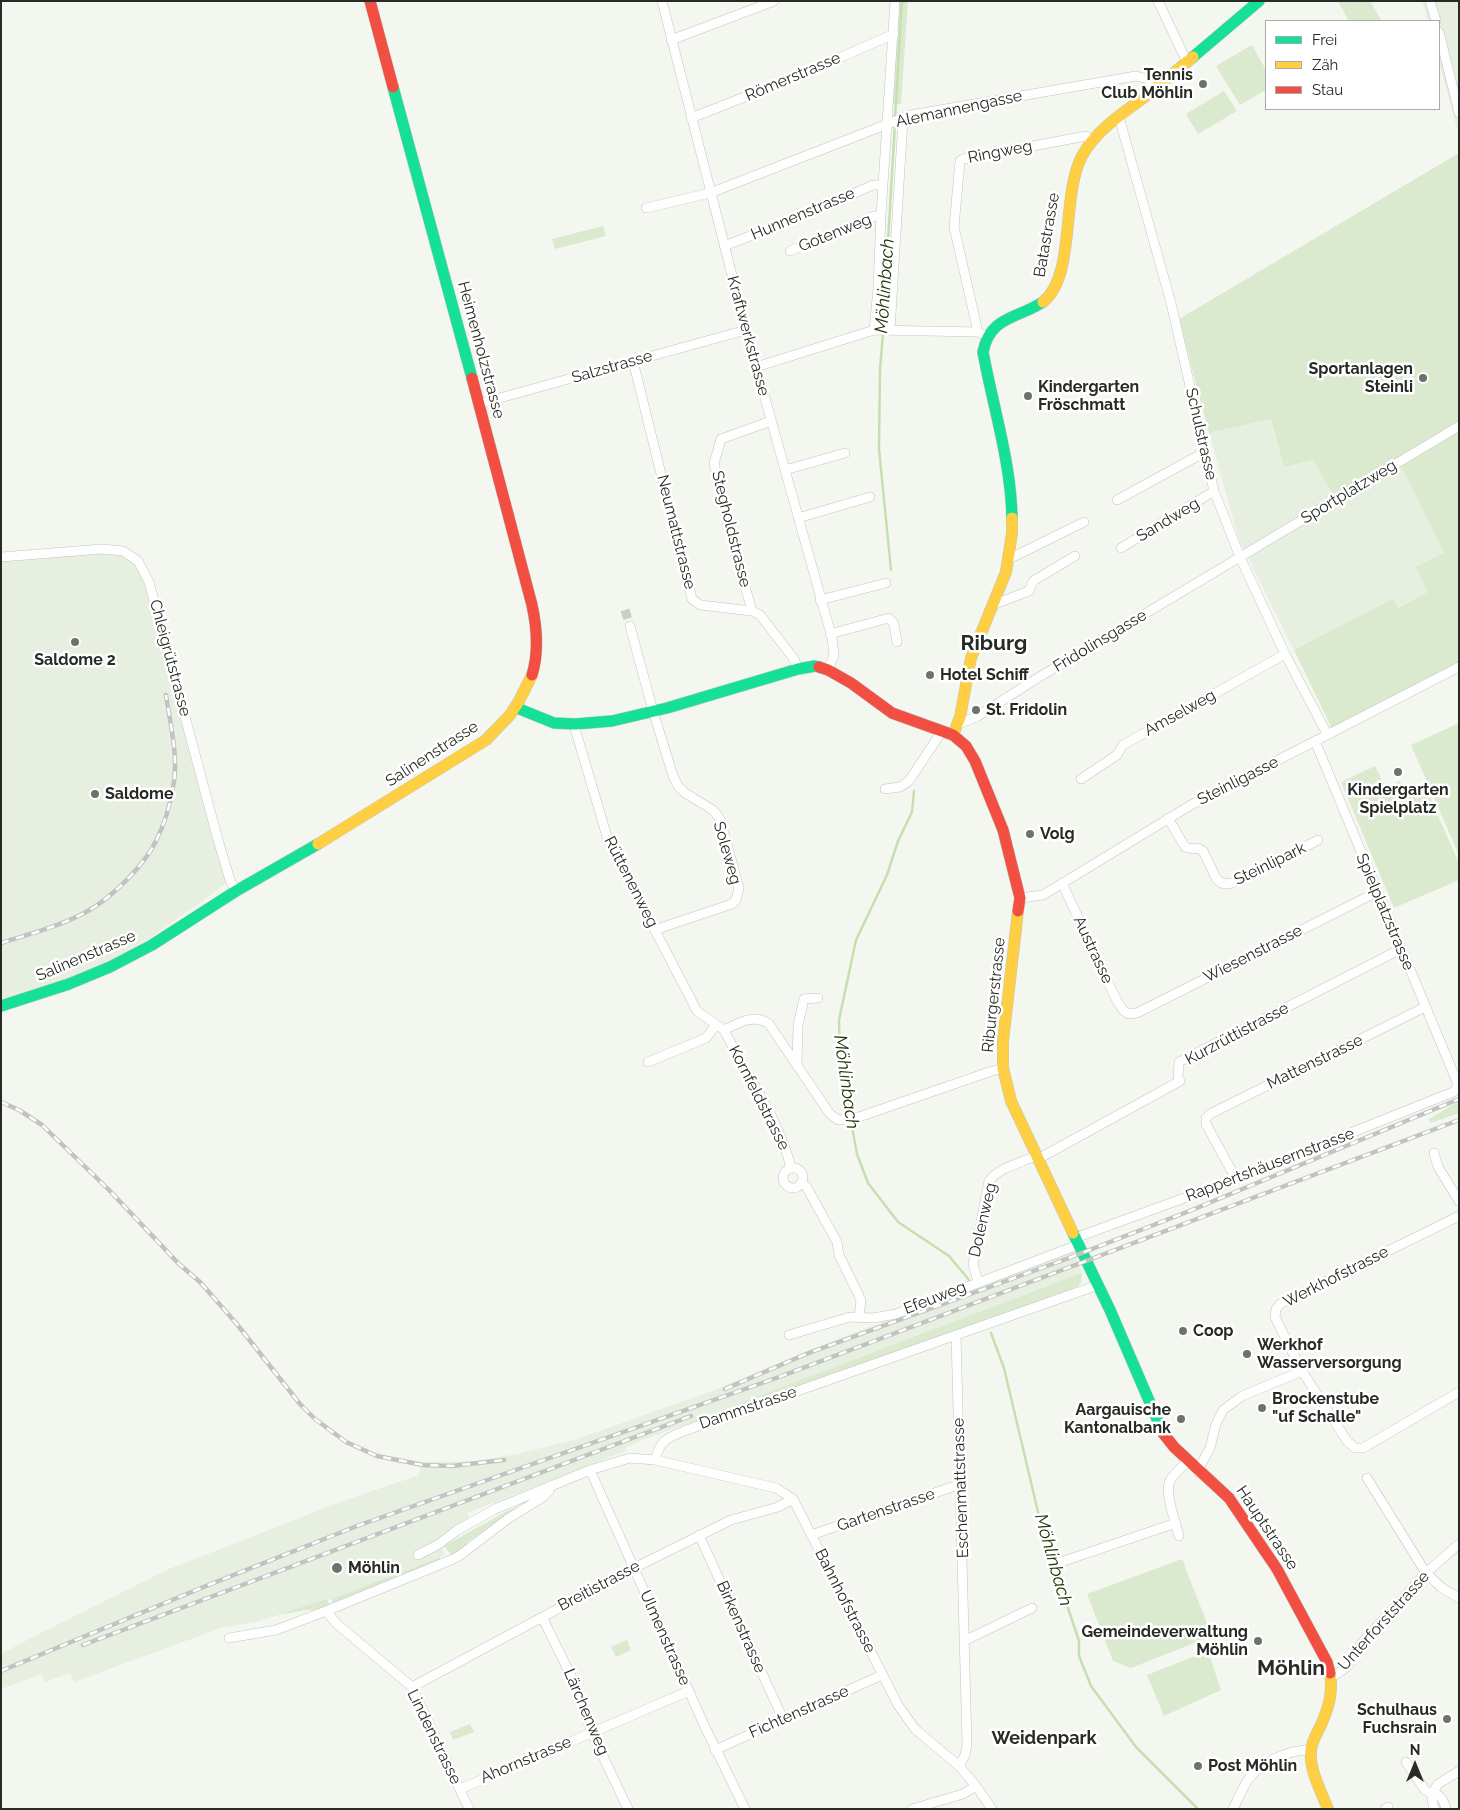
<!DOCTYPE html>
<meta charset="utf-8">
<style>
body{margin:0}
#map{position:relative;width:1460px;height:1810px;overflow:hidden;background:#f3f7f0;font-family:Raleway,sans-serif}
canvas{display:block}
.frame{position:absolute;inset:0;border:2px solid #272a25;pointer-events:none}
.legend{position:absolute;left:1265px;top:20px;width:175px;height:90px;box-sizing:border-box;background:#fff;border:1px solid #a9aaa8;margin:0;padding:6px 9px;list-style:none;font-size:15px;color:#272a25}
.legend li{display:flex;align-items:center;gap:10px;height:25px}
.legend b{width:25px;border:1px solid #a9aaa8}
.north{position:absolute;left:1390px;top:1740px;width:50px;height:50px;-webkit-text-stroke:4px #fff;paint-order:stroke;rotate:0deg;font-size:14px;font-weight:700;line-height:20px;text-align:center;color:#272a25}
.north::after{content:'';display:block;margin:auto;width:18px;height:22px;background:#272a25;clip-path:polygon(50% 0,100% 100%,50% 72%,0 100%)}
</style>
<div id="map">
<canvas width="1460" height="1810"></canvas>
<div class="frame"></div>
<ul class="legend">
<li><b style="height:6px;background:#16e098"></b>Frei</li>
<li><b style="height:6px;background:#ffcf43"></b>Zäh</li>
<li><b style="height:6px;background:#f24e42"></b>Stau</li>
</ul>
<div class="north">N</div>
</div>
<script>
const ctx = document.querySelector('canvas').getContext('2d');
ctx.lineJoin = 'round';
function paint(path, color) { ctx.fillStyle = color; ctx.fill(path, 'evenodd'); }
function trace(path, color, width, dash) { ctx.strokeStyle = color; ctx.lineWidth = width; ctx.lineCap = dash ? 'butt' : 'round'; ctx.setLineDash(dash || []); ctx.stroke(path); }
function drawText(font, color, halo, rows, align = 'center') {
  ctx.font = font + ' Raleway,sans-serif'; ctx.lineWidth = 5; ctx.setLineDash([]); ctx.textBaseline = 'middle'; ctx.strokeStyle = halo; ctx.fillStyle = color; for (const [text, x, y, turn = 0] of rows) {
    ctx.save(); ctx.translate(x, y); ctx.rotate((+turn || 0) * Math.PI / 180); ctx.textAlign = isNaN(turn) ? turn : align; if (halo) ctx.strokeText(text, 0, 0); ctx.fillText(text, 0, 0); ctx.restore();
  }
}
const built = new Path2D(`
 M1422,1h37v135l-20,-74v-41h-11z
 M1271,419l13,48 29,-7 89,7 42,86 -15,39 -32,16 -5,-9 -98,51 -55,-110 -30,-107z
 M123,551l15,10 11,21 81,298 -22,17 -58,41 -42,24 -42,17 -65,20v-442z
 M1073,1250l9,23 -8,4 -439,166v1l-9,3v4l-159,62 3,7 -30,21 5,14 -114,44 -72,22 -38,7 -147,54 -4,-9 -25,9 -3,-8 -41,15v-35l34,-18 134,-67 174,-68 76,-26 3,-13 53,-1 42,-7 57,-14 141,-50 120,-50z`);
const green = new Path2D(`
 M898,1h10l-7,103h-8z
 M1338,1h32l11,19 -3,1h-29z
 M1252,45l14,25v20l-26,15 -24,-39z
 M1224,91l13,20 -39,23 -12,-20z
 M1459,153v519l-124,63 -41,-85 98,-51 6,9 30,-16 -12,-25 28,-14 -42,-86 -63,37 -26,-44 -29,7 -13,-48 -62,14 -30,-114z
 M603,226l3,10 -51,13 -3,-10z
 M1459,723v132l-48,-110z
 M1375,766l10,21 15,-6 5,10 19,-7 35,79v17l-65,28 -53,-126z
 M1459,1101v12l-28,10 -2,-4z
 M1082,1273l-1,9 -3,4 -26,11 -302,106 -78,26z
 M525,1504l-58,38c-2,7 -9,10 -16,13l-7,-9 63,-35z
 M440,1557l1,4 -107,44 -3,-6z
 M1182,1559l30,77 -81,32 -18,-7 -26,-67z
 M327,1599l3,7 -7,3 -16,1 -29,5z
 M627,1640l4,10 -15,7 -5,-10z
 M1208,1651l13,39 -57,26 -17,-41z
 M470,1724l4,8 -21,8 -3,-8z`);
const stream = new Path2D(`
 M895,118l7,-117
 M883,327l12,-204
 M883,333l-3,36 -1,80 12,121
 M850,1116l-10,-56 -1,-40 17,-80 31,-65 11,-34 14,-29 2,-21
 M851,1121l6,33 11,29 30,39 51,34 20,24
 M991,1333l13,35 39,165 36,108v15l12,30 45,61 62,62`);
const streetTunnel = new Path2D(`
 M625,610l5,16`);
const street = new Path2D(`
 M662,1l84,329 86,308 2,17 -6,15
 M1158,1l29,61
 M1430,1l6,20
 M1439,32l20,81
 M671,40l103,-39
 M1119,117l52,186 43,188 26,66 45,97 42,80
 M691,118l102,-40 101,-44
 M646,208l64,-15 201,-78 225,-39 12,3 7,9
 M724,246l78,-30 71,-31h10
 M790,251l81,-34 10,-2
 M874,330l4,-42 3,-73 14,-214
 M890,330l13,-210
 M978,332l-24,-105 6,-66 3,-2 123,-23 7,5
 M633,361l59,238 8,6 52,6 8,4 34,44 4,10
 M756,367l118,-37 104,2 4,2
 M478,404l268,-74
 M785,470l60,-17
 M1117,500l88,-48
 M798,518l72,-21
 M1121,548l93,-57
 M1,557l101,-8 21,2 15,10 11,21 69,258 12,40 6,11
 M1009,559l75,-37
 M820,600l66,-17
 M995,604l34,-13 4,-10 42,-25
 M752,611l-24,-85 -14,-63 7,-24 50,-18
 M630,626l23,85 20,65 5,10 7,7 28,17 7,9 19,69 -3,12 -4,4 -69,23 -8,4
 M830,634l59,-16 5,6 3,18
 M575,724l1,8 32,108 89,171 27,19c15,-7 30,-17 45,-6l61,90 8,6 18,-2 133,-46 14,-4
 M959,724l19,-8 58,-37 423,-253
 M1081,779l36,-24 6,-10 162,-91
 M885,789l15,-2 9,-6 33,-50
 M1168,818l17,29 8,2 5,-1 5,3 13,27 5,5 5,1 6,-1 21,-9 65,-34
 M1062,883l55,118 6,9 6,4 8,-1 240,-121
 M1020,898l23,-3 148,-90 268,-138
 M724,1030c22,45 55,88 67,138
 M648,1062l58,-24 10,-13
 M797,1063l1,-38 6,-26 14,-1
 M1434,1153l4,14 21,34
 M1038,1159l142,-78 -2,-3 1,-16 222,-113
 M783 1178a10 10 0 1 1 20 0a10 10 0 1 1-20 0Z
 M1236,1179l-30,-55v-6l4,-4 215,-107
 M801,1183l5,3 31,56 2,13 22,45 -2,17
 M1075,1238l161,-59 217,-87 4,-4v-6l-142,-341
 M978,1282l-5,-18 16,-83c11,-14 31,-18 47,-25
 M789,1335l61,-18 23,1 23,-4 182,-69
 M956,1335l11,410 -2,10 -6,11
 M1302,1371l-27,-54 1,-8 4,-5 179,-88
 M655,1460c5,-20 11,-21 29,-29l414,-146
 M1199,1468l11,-20 6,-24 7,-14 19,-14 60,-25 45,70 8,7h8l96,-56
 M590,1470l115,257 40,82
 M1367,1478l59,95 16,15 17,10
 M699,1535l84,184
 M811,1535l150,-51
 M1179,1536c-3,-12 -15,-44 -9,-55 3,-7 13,-15 19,-21
 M418,1555l21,-11 17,-13 39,-22 95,-39 40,-12 25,2 121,28 17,11 105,206 17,24 44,37 17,20 16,23
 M1061,1562l115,-39
 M326,1611l11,13 75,63 57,122
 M542,1617l30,61 20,55 36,76
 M229,1638l47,-8 50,-19 125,-51 8,-4 50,-38 34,-21 6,-6 1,-5
 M964,1641l68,-33
 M1332,1677l15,-10 13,-22 66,-72 33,-29
 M412,1687l222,-119 97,-48 47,-13 15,-8
 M715,1750l167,-75
 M1406,1762l19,28 7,4 1,12 2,3
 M460,1789l229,-98
 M1433,1792c8,4 11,8 13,17
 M1432,1794l6,-10 21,-13
 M912,1809l51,-15 13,-8
 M1233,1809c6,-11 10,-25 19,-34 13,-15 40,-26 59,-25
 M1385,1809l3,-2`);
const fast = new Path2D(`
 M1193,57l66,-56
 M393,87l79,291
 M1012,518c-1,-56 -19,-111 -29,-166 7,-36 34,-33 60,-50
 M517,708l37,15 21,1 37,-3 55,-13 131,-39 17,-3 4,1
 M1,1006l68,-22 41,-17 42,-22 84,-54 82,-47
 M1073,1233l37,77 53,123`);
const slow = new Path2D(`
 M1043,302c33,-26 18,-107 39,-146 14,-26 41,-43 64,-60 16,-13 31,-26 47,-39
 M953,735l7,-18 11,-59 35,-86 6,-39v-15
 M318,844l168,-104 24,-25 9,-14 13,-26
 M1018,911l-15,130v27l8,33 62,132
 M1328,1809c-7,-18 -19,-39 -17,-59 1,-9 6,-17 10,-25 8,-18 12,-33 9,-52`);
const jam = new Path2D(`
 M370,1l23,86
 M472,378l60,227c5,23 7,47 0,70
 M819,667l9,3 23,13 41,30 61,22 13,11 9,15 28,69 17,68 -2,13
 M1163,1433l11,14 55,51 48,71 50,93 3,11`);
const rail = new Path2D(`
 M1,943c29,-9 60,-17 87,-32 24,-14 56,-45 68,-70 9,-18 15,-39 18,-59 4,-28 -4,-59 -8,-87
 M1,1102l18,8 23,15 66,64 71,75 21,18 36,41 64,81 15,15 31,23 31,14 46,9 29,1 52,-6
 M725,1389l81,-35 263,-96 123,-48 267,-111
 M83,1645l608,-229
 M1,1671l205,-85 151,-60 422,-149 680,-257`);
const markers = [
 [1203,84,5,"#6e726c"],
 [1423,378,5,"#6e726c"],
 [1028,396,5,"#6e726c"],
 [75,642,5,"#6e726c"],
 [930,675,5,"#6e726c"],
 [976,710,5,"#6e726c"],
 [1398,772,5,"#6e726c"],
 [95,794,5,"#6e726c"],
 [1030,834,5,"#6e726c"],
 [1183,1331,5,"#6e726c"],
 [1247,1354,5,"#6e726c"],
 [1262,1408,5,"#6e726c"],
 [1181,1419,5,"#6e726c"],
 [337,1568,6,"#6e726c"],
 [1258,1641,5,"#6e726c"],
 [1447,1719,5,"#6e726c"],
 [1198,1766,5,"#6e726c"]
];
const poiNames = [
 ["Tennis",1193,75,"right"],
 ["Club Möhlin",1193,93,"right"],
 ["Sportanlagen",1413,369,"right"],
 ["Steinli",1413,387,"right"],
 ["Kindergarten",1038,387],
 ["Fröschmatt",1038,405],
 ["Saldome 2",75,660,"center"],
 ["Hotel Schiff",940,675],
 ["St. Fridolin",986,710],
 ["Kindergarten",1398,790,"center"],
 ["Spielplatz",1398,808,"center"],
 ["Saldome",105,794],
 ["Volg",1040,834],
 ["Coop",1193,1331],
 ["Werkhof",1257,1345],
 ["Wasserversorgung",1257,1363],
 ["Brockenstube",1272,1399],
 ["\"uf Schalle\"",1272,1417],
 ["Aargauische",1171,1410,"right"],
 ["Kantonalbank",1171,1428,"right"],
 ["Möhlin",348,1568],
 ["Gemeindeverwaltung",1248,1632,"right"],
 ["Möhlin",1248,1650,"right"],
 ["Schulhaus",1437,1710,"right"],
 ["Fuchsrain",1437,1728,"right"],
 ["Post Möhlin",1208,1766]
];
const streetNames = [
 ["Römerstrasse",793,77,-23],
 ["Alemannengasse",959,109,-12],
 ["Ringweg",1000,152,-11],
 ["Hunnenstrasse",803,214,-23],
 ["Gotenweg",835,233,-22],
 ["Batastrasse",1047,235,-80],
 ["Kraftwerkstrasse",748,336,75],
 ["Heimenholzstrasse",481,350,75],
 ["Salzstrasse",612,367,-16],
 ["Schulstrasse",1201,434,77],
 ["Sportplatzweg",1349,492,-31],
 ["Sandweg",1168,520,-31],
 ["Stegholdstrasse",731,529,76],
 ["Neumattstrasse",676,532,76],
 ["Fridolinsgasse",1100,641,-31],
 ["Chleigrütstrasse",170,658,75],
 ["Amselweg",1180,713,-29],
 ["Salinenstrasse",432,754,-33],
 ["Steinligasse",1238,781,-27],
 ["Soleweg",727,853,74],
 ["Steinlipark",1270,864,-26],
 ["Rüttenenweg",631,882,63],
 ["Spielplatzstrasse",1385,912,67],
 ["Austrasse",1093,950,65],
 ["Wiesenstrasse",1253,954,-27],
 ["Salinenstrasse",86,956,-23],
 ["Riburgerstrasse",994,995,-84],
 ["Kurzrüttistrasse",1237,1034,-28],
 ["Mattenstrasse",1315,1062,-26],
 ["Kornfeldstrasse",759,1098,63],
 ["Rappertshäusernstrasse",1270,1165,-21],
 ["Dolenweg",983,1220,-77],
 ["Werkhofstrasse",1336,1277,-27],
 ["Efeuweg",935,1298,-21],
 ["Dammstrasse",748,1408,-19],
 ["Eschenmattstrasse",961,1488,-92],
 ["Gartenstrasse",886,1510,-19],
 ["Hauptstrasse",1267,1528,56],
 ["Breitistrasse",599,1586,-28],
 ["Bahnhofstrasse",845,1601,63],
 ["Unterforststrasse",1384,1621,-48],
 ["Birkenstrasse",741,1627,66],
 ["Ulmenstrasse",665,1638,66],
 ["Lärchenweg",586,1712,67],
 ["Fichtenstrasse",799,1712,-24],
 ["Lindenstrasse",434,1737,64],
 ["Ahornstrasse",526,1760,-23]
];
const waterNames = [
 ["Möhlinbach",885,286,-86],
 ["Möhlinbach",846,1082,82],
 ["Möhlinbach",1053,1560,74]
];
const neighbourhoodNames = [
 ["Weidenpark",1044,1739]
];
const districtNames = [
 ["Riburg",994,644],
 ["Möhlin",1291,1669]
];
paint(built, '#e7efe0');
paint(green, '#dbe9cf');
trace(stream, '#c7dfb0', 2.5);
trace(streetTunnel, '#cacec7', 9, [9, 4.5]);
trace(street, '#c2c5c0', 10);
trace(fast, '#c2c5c0', 12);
trace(slow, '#c2c5c0', 12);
trace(jam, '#c2c5c0', 12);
trace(street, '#fdfefd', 9);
trace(fast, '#16e098', 11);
trace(slow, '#ffcf43', 11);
trace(jam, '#f24e42', 11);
trace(rail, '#c2c3c1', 4.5);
trace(rail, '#fff', 2.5, [8]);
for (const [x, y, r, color] of markers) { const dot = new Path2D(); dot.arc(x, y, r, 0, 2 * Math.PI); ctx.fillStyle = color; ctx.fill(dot); trace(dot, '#fff', 2); }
drawText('bold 16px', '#272a25', '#fff', poiNames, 'left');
drawText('16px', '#272a25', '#fff', streetNames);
drawText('italic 18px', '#223607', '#fff', waterNames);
drawText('bold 18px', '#272a25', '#fff', neighbourhoodNames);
drawText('bold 21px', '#272a25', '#fff', districtNames);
</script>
